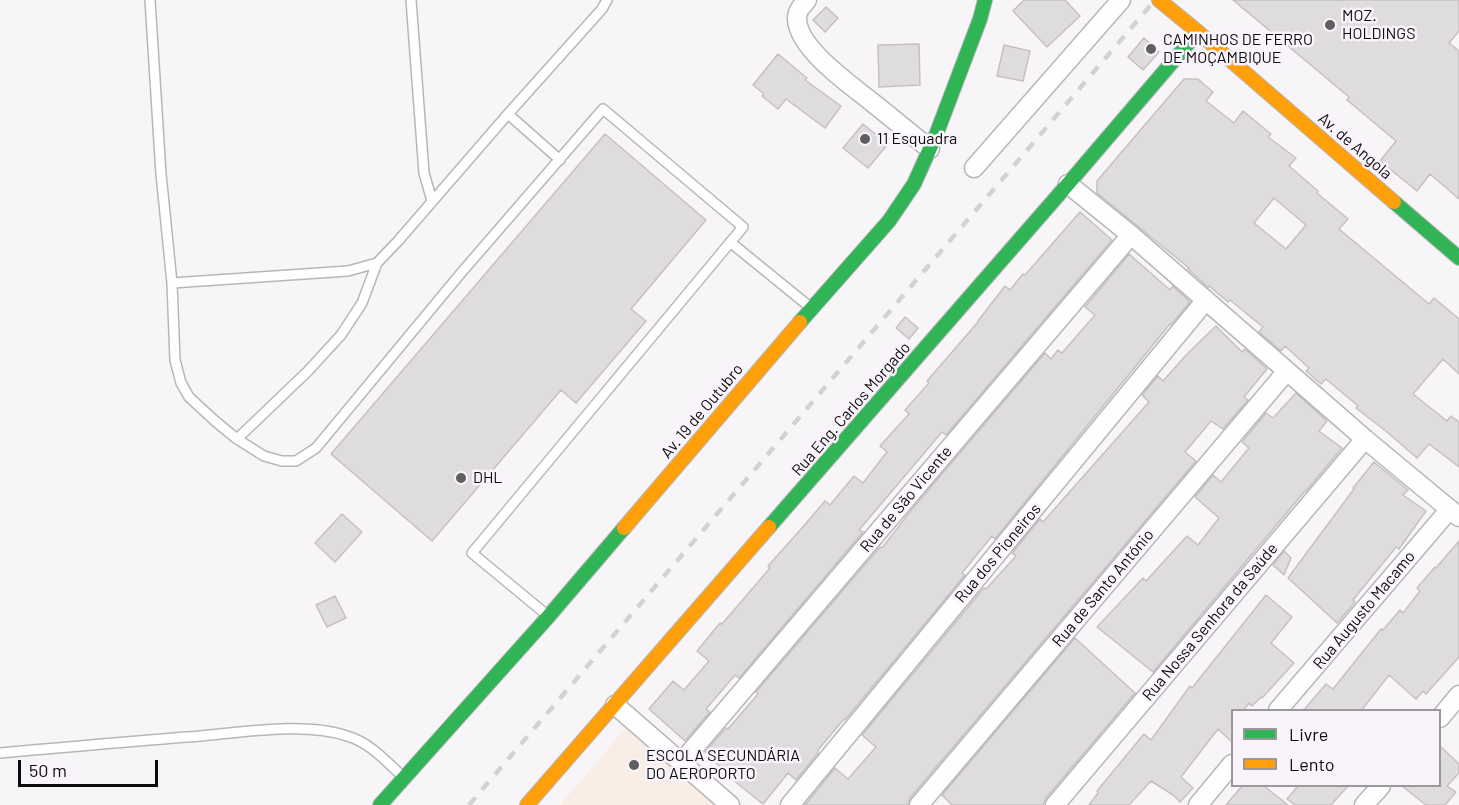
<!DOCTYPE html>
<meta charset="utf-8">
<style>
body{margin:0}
#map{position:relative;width:1459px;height:805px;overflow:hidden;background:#f8f5f9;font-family:Barlow,sans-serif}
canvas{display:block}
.legend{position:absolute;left:1231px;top:709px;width:210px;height:78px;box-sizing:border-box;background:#f9f3fb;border:2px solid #9b979c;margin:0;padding:8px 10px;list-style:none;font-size:18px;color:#0d0c0e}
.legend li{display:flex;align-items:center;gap:12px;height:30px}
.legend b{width:30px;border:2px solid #9b979c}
.scale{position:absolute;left:18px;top:760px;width:140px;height:27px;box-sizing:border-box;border:3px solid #0d0c0e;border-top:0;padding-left:8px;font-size:18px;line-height:21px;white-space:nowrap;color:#0d0c0e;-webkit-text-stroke:4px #f9f3fb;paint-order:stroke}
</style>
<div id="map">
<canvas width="1459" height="805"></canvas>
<ul class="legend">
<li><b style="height:8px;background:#30b455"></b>Livre</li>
<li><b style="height:8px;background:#ff9f0a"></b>Lento</li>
</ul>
<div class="scale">50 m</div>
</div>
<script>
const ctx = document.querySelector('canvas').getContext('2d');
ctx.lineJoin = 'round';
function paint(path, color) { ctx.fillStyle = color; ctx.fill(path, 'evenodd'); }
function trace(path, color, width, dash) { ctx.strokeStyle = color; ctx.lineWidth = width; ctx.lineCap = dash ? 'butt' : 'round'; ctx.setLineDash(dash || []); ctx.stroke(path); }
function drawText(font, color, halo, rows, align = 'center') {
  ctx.font = font + ' Barlow,sans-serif'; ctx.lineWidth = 5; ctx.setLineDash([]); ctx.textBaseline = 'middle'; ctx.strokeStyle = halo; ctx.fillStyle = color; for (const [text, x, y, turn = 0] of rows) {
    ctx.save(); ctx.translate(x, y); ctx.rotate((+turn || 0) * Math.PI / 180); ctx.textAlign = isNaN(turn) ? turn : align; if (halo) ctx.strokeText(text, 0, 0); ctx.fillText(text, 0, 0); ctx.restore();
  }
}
const education = new Path2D(`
 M628,725l92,80h-160z`);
const building = new Path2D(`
 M1024,0h41l15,16 -33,31 -34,-36z
 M1233,0h226v31l-10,12 10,8v148l-29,-25 -13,17 -37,-30 16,-20 -49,-41 2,-3z
 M826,7l12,11 -13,14 -12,-12z
 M1144,38l15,14 -16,18 -15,-13z
 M919,44l1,41 -41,2 -1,-42z
 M1004,45l26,6 -7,30 -26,-5z
 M778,54l29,24 -2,2 36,26 -16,22 -39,-29 -8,10 -16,-13 2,-2 -11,-9z
 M1184,79h14l15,13 -7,9 28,22 9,-12 28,23 -3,3 28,21 -7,8 29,25 -1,2 31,26 -9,10 90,75 5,-6 25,21v55l-16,-15 -30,35 34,27 4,-5 8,6v45l-30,-23 -12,14 -30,-26 -31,-24 2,-2 -32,-27 -5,5 -15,-13 3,-3 -24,-22 -4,5 -22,-19 4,-5 -33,-27 -2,2 -19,-16 -1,1 -20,-18 1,-1 -92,-75v-12zM1274,198l32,27 -20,24 -32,-26z
 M863,124l25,20 -20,24 -25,-20z
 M605,134l101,86 -75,89 15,12 -70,82 -15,-13 -129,151 -101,-87z
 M1080,212l32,28 -166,195 -4,-3 -83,98 4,2 -124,146 -4,-3 -29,34 4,3 -25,29 -36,-32 24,-28 11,9 25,-29 -12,-10 23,-28 2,1 48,-56 -2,-2 34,-38 23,-27 5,4 24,-29 9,7 24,-31 -7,-6 29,-32 -4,-4 24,-27 -2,-2 51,-59v-1l27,-35 5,4 13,-16 2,1z
 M1129,254l41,36 3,-4 17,16 -19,23 -1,-1 -175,215 -3,-3 -30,37 3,2 -120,145 -1,-1 -26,31v3l-22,27 -8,-7 -25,31 -25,-20 -33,-32 21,-24 2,1 30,-35 -2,-2 124,-145 2,1 31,-40 132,-155 6,6 7,-9 4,3 33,-38 -10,-8z
 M905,317l13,11 -9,11 -13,-11z
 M1216,326l26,26 3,-3 22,20 -23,28 4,3 -25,29 -12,-8 -26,31 11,9 -286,337 -2,7h-103l30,-37 13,11 28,-32 -14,-12 122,-147 2,1 30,-33 -4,-3 28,-34 3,3 106,-120 -7,-7 16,-19 5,5 25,-28z
 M1296,393l31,28 -8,10 23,17 -36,43h-1l-152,181 -56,-45 46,-49 3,3 41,-45 11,9 21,-27 -24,-21 18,-22 8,7 28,-34 -7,-6 24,-29 7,5z
 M1374,462l34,28 -5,5 23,16 -27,38 -3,-2 -8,10 -35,43 2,2 -18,21 -49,-45 66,-89 -1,-1z
 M342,514l20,18 -27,30 -20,-19z
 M1459,541v116l-33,37 -3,-3 -7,8 -27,-24 -28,36h-58l23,-27 7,5 48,-60 2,1 17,-20 3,3 17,-22 -3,-3 18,-21 1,1z
 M1284,551l7,7 -7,17 -11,-10z
 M1266,595l26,22 -21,26 23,20 -32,35 -1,-1 -9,9 -3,-3 -6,8h-10v32l-15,-14 -37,48 12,11 -13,14 -7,-7 -22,-14 -22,24h-40l9,-12 -1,-2 47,-57 7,6 39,-54 2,2z
 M335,596l11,22 -19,9 -11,-22z
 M1075,638l60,55 -89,105 -3,7h-91l-10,-10z
 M1440,746l19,18v9l-12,13 9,6 -11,13h-19l-24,-19h38z
 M1242,786h22l24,19h-62z
 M1298,786h50l-17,19h-36l-8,-6z`);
const lane = new Path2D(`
 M150,0l11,174 11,109 3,77 6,23 8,14 26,24 22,18 27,17 18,5h14l20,-13 145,-175 142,-164 140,118 -271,326 75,62
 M411,0l13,173 8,28
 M508,114l52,46
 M730,242l80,65
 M172,283l176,-12 29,-8 21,-22 110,-127 94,-105 5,-9
 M237,439l71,-68 33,-36 21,-32 15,-40
 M0,753c67,-6 134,-12 201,-17 43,-4 105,-14 146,0 22,6 39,25 55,40`);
const street = new Path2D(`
 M807,0c-5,6 -10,10 -10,19 1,30 54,66 76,84 19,15 38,31 57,46
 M974,168l147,-168
 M1068,184l63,51 234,204 94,78
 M615,705l115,100
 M1278,710l172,-201
 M1440,718l19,-23
 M681,763l450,-528
 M790,805l416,-505
 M919,805l368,-434
 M1055,805l310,-366
 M1198,805l34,-41
 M1364,805l17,-19`);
const fast = new Path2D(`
 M1394,202l65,56
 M800,322l89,-101 25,-37 22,-49 44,-116 5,-19
 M769,527l299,-343 130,-152
 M380,805l168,-188 76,-89`);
const slow = new Path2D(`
 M1159,0l39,32 196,170
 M624,528l176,-206
 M527,805l242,-278`);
const rail = new Path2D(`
 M469,805l686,-805`);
const markers = [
 [1330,25,6,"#5f5e60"],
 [1151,49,6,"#5f5e60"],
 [865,139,6,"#5f5e60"],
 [461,478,6,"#5f5e60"],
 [634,765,6,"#5f5e60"]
];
const poiNames = [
 ["MOZ.",1342,16],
 ["HOLDINGS",1342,34],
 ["CAMINHOS DE FERRO",1163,40],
 ["DE MOÇAMBIQUE",1163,58],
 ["11 Esquadra",877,139],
 ["DHL",473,478],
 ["ESCOLA SECUNDÁRIA",646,756],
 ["DO AEROPORTO",646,774]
];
const streetNames = [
 ["Av. de Angola",1355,146,41],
 ["Rua Eng. Carlos Morgado",851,409,-49],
 ["Av. 19 de Outubro",702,411,-50],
 ["Rua de São Vicente",906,499,-50],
 ["Rua dos Pioneiros",998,553,-50],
 ["Rua de Santo António",1103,588,-50],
 ["Rua Augusto Macamo",1364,610,-50],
 ["Rua Nossa Senhora da Saúde",1210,622,-50]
];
paint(education, '#f9eee6');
paint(building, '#dfdcdd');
trace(building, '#c5c1c3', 1.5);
trace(lane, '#b8b6b9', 12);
trace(street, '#b8b6b9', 21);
trace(fast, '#b8b6b9', 16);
trace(slow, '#b8b6b9', 16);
trace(lane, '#fefefe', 9);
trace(street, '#fefefe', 18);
trace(fast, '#30b455', 14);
trace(slow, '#ff9f0a', 14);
trace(rail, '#d3d2d3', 4.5, [10, 10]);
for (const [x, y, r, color] of markers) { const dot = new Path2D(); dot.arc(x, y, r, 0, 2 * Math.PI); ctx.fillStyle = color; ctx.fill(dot); trace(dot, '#f9f3fb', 2); }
drawText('16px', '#0d0c0e', '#f9f3fb', poiNames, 'left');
drawText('16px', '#0d0c0e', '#f9f3fb', streetNames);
</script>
